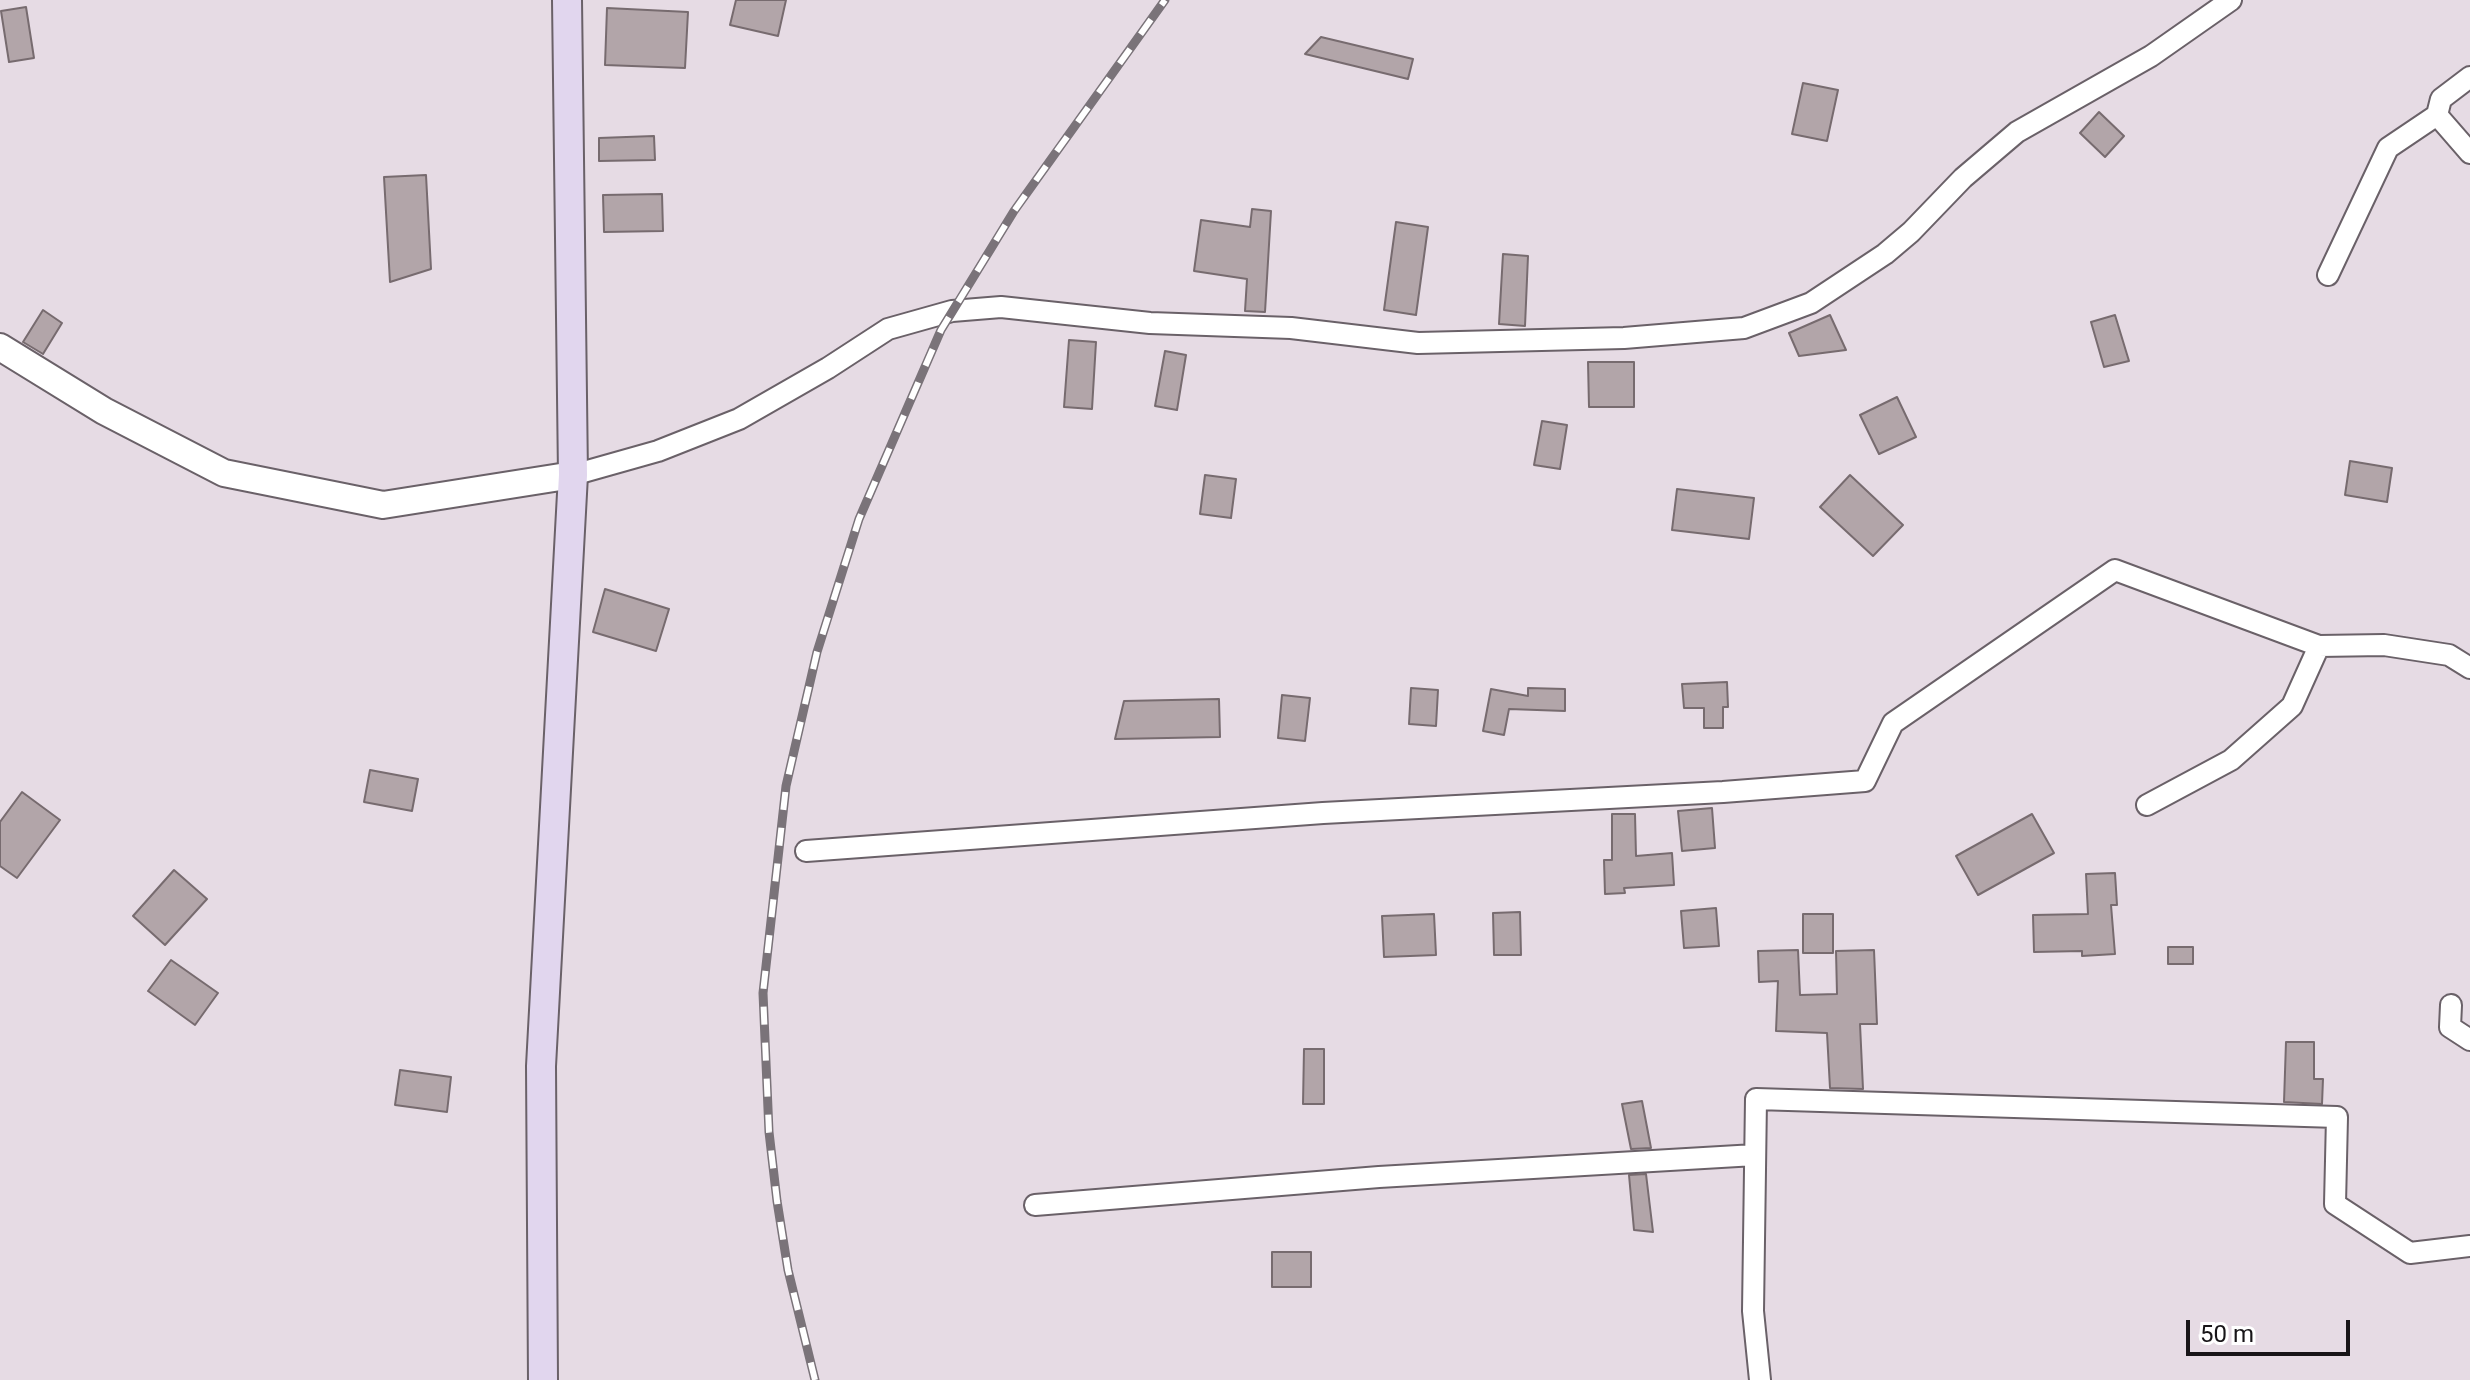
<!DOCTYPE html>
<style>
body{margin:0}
#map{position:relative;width:2470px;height:1380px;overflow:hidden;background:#e6dbe4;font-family:Roboto,sans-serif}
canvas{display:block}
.scale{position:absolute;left:2186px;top:1320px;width:164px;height:36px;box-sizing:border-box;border:4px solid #181518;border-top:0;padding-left:10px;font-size:24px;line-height:28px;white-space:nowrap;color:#181518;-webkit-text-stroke:6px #fff;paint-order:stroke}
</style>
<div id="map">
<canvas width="2470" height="1380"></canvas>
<div class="scale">50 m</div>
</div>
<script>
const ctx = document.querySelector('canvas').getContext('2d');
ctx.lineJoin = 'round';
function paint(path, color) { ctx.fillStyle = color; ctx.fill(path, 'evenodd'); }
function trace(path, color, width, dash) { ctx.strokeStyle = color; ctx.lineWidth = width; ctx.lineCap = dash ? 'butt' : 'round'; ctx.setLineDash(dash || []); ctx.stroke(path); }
const building = new Path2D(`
 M736,0h50l-8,36 -48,-11z
 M26,7l8,51 -25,4 -8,-51z
 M607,8l81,4 -3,56 -80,-3z
 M1321,37l92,22 -5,20 -103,-25z
 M1803,83l35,7 -11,51 -35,-7z
 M2099,112l25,24 -19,21 -25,-24z
 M654,136l1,24 -56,1v-23z
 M426,175l5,94 -41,13 -6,-105z
 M662,194l1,37 -59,1 -1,-37z
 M1252,209l19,2 -6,101 -20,-1 2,-32 -53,-8 7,-51 49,7z
 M1396,222l32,5 -12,88 -32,-5z
 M1503,254l25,2 -3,70 -26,-2z
 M43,310l19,13 -19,31 -20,-12z
 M1830,315l16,35 -47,6 -10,-23z
 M2115,315l14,46 -25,6 -13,-45z
 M1069,340l27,2 -4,67 -28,-2z
 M1165,351l21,4 -9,55 -22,-4z
 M1588,362h46v45h-45z
 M1897,397l19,40 -37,17 -19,-39z
 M1542,421l25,4 -7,44 -26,-4z
 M2350,461l42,7 -5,34 -42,-7z
 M1205,475l31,4 -5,39 -31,-4z
 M1850,475l53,50 -30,31 -53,-49z
 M1677,489l77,9 -5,41 -77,-9z
 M605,589l64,20 -13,42 -63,-19z
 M1727,682l1,25h-5v21h-19v-20h-20l-2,-24z
 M1411,688l27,2 -2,36 -27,-2z
 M1528,688l37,1v22l-56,-2 -5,26 -21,-4 8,-42 37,7z
 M1282,695l28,3 -5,43 -27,-3z
 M1219,699l1,38 -105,2 9,-38z
 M370,770l48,9 -6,32 -48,-9z
 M22,792l38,28 -43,58 -17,-12v-44z
 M1712,808l3,40 -33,3 -4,-40z
 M1612,814h23l1,42 36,-3 2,32 -50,3 1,5 -20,1 -1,-34h8z
 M2032,814l22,39 -76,42 -22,-39z
 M174,870l33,29 -42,46 -32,-29z
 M2115,873l2,32h-6l4,49 -33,2v-5l-48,1 -1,-37 55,-1 -2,-40z
 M1716,908l3,38 -35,2 -3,-37z
 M1520,912l1,43h-27l-1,-42z
 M1434,914l2,41 -52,2 -2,-41z
 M1803,914h30v39h-30z
 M2168,947h25v17h-25z
 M1798,950l2,45 37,-1 -1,-43 38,-1 3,74h-17l3,65 -33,-1 -3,-55 -51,-2 2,-50 -19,1 -1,-31z
 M171,960l47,33 -23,32 -47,-34z
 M2286,1042h28v37h9l-1,25 -38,-2z
 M1304,1049h20v55h-21z
 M400,1070l51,7 -4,35 -52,-7z
 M1642,1101l9,47 -20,1 -9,-45z
 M1646,1174l7,58 -19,-2 -5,-55z
 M1272,1252h39v35h-39z`);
const minor = new Path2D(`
 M2437,115l4,-16 29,-22
 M2328,275l60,-127 49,-33 33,38
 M573,475l85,-24 81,-32 89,-51 60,-39 64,-18 49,-4 149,16 141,5 127,15 206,-5 120,-10 67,-25 74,-49 26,-22 52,-54 54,-46 134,-76 80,-56
 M2147,805l84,-45 61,-54 27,-60
 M806,851l517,-38 400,-21 142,-11 28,-58 222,-153 204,76 65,-1 65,10 21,13
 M2451,1005l-1,22 20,13
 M1035,1205l344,-28 376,-22
 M1760,1380l-7,-69 3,-212 581,18 -2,87 75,49 60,-7`);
const tertiary = new Path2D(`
 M0,347l104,64 120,62 159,32 190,-30`);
const secondary = new Path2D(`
 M543,1380l-2,-314 32,-591 -6,-475`);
const rail = new Path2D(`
 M815,1380l-27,-110 -11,-69 -8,-69 -6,-139 23,-207 31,-134 42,-133 82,-189 73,-119 151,-211`);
paint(building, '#b2a5a9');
trace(building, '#776b6f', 2);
trace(minor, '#6a6168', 24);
trace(tertiary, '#6a6168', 30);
trace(secondary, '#6a6168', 32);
trace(minor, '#fff', 20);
trace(tertiary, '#fff', 26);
trace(secondary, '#e1d6ee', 28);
trace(rail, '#7a7379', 9);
trace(rail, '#fff', 6, [18]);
</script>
